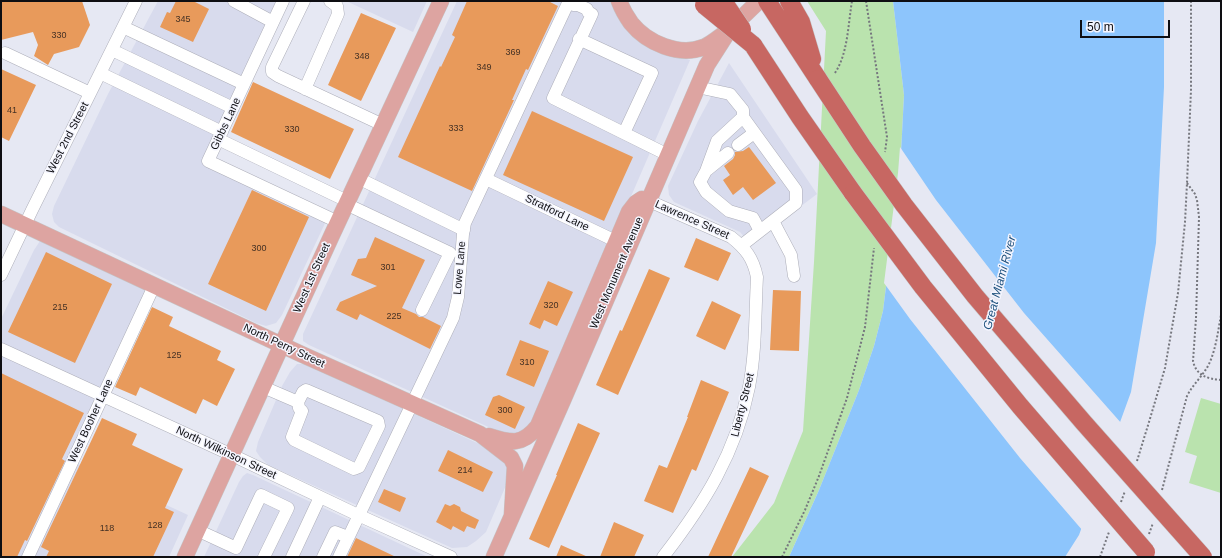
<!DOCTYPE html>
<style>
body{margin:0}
#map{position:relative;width:1222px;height:558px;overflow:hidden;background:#e6e8f3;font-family:Arial,sans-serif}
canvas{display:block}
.frame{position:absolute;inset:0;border:2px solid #0e0e12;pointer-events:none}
.scale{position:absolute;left:1080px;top:20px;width:90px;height:18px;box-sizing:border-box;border:2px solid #0e0e12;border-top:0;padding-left:5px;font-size:12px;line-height:14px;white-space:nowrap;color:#0e0e12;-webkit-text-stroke:3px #f4f5fe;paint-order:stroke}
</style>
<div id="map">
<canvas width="1222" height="558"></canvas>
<div class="frame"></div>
<div class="scale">50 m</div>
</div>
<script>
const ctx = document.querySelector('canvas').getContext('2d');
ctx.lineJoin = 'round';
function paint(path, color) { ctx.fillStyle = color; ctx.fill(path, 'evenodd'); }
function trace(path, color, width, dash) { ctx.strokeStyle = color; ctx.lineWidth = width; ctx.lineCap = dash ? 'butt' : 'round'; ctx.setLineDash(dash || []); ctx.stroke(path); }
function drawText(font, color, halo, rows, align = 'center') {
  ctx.font = font + ' Arial,sans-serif'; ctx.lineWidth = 3; ctx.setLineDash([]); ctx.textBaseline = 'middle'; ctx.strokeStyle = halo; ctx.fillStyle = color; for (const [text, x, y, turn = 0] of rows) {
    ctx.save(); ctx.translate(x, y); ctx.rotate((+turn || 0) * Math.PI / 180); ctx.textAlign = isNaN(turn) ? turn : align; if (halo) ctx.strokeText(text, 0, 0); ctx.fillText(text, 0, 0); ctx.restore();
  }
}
const built = new Path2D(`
 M158,1h131l-39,77 -39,84 116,57 -45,96 -6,8 -10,3 -10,-3 -197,-96 -5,-5 -2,-8 2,-8 54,-112z
 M346,1h81l-14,31z
 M457,1h156l71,57 6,2 -160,370 -22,6 -199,-91 -6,-4v-7z
 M729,63l88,131 -66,50 -11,-12 -66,-30 -5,-7 -1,-9 30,-65z
 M40,241h5l109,53 -78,169 112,52 -19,42h-168v-238l33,-69z
 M297,364h9l182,84 17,9 5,19 -24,56 -10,9 -9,6 -15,1 -184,-83 -8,-8 -4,-6 2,-9 24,-56 8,-14z
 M247,473l6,2 175,82h-224l35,-75 4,-6z`);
const green = new Path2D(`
 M807,1h86l11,94 -4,78 -17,138 -9,35 -15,44 -40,100 -30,67h-57l42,-54 29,-72 11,-169 12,-231z
 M1201,398l20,6v89l-32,-10 8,-27 -12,-4z`);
const water = new Path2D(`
 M893,1h271v86l-8,156 -25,149 -52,143 -14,22h-276l30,-67 40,-100 15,-44 9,-35 17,-138 4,-78z`);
const pier = new Path2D(`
 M900,147l36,53 88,113 98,111 -39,107 -63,-73 -110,-139 -26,-36 14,-110z`);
const building = new Path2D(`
 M1,1h81l8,24 -11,22 -25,7 -6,11 -14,-9 4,-11 -5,-13 -32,8z
 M176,1h17l16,8 -16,33 -33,-15 7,-15 3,1z
 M467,1h81l10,5 -30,64 -2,-1 -14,31h2l-42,91 -74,-34 42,-91 1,1 14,-30 -3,-2z
 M361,13l35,15 -35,73 -33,-16z
 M1,69l35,16 -27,56 -8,-4z
 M253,82l101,47 -24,50 -99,-47z
 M532,111l101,46 -29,64 -101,-46z
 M749,147l27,36 -23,17 -10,-13 -10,8 -10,-15 7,-5 -6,-9 9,-7 2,-4v-3l8,-1z
 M252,190l57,27 -43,94 -58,-27z
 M375,237l50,23 -23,48 14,6 3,3h4l18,9 -11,23 -70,-35 -3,6 -21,-10 4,-8 37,-16 -26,-11 7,-16 8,-1z
 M696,238l35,15 -13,28 -34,-14z
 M46,252l66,32 -37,79 -67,-31z
 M649,269l21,9 -52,117 -22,-10 24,-55 2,1z
 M548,281l25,11 -16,34 -13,-6 -4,9 -11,-5z
 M773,290l28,1 -2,60 -29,-1z
 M712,301l29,14 -16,35 -29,-14z
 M152,307l21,10 -4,9 52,25 -4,9 18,9 -18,37 -14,-7 -7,15 -56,-27 -4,9 -21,-9z
 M520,340l29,11 -15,36 -28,-12z
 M1,373l83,40 -22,46 3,2 -38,80 -2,-1 -8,17h-16z
 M701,380l28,12 -33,79 -4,-2 -19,44 -29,-12 15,-36 8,3 21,-51h-1z
 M499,395l26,12 -10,22 -30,-14 8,-18z
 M102,418l35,16 -5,11 51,24 -18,39 9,4 -21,45h-107l3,-6 -8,-4z
 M578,423l22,10 -51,115 -20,-9 28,-64h-1z
 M448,450l45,22 -10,20 -45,-21z
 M750,467l19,9 -38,81h-23z
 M384,489l22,9 -6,14 -22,-10z
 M445,504l5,2 4,-2 6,3 1,4 18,9 -4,9 -8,-3 -3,6 -11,-6 -2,4 -15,-8z
 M614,522l30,13 -10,22h-34z
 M356,538l40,19h-49z
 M561,545l27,12h-32z`);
const path = new Path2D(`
 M866,1l21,136 -2,15
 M835,73c13,-20 13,-48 17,-72
 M1187,183l8,11 2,6 2,17 -3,101 -3,43c3,14 14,18 28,19
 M1137,461l12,-39 16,-54 13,-75 7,-71 2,-39 4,-93v-89
 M1162,490l25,-94c6,-12 16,-20 22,-32 7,-15 9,-33 12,-49
 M1121,502l4,-11
 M1149,534l4,-11
 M782,557l23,-47 14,-34 28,-78 18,-71 9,-79
 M1100,557l9,-25`);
const minor = new Path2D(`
 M234,1l39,21
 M283,1l-75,160 130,61
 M304,1l-32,66v5l6,4 105,49
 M568,3l6,2h4l9,4 1,3 4,2 -39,84 115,57
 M123,27l121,57
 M579,39l73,34 -28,60
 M112,50l121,58
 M5,53l85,40
 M100,73l122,59
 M697,87l33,7 13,16v7l-26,24 -11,30 -6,11 6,10 23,19 24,7 7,13
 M305,89l33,-75 -1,-8 -7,-5
 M218,139l129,62
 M738,145l16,-12
 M707,170l21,-17
 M358,178l106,52
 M486,179l138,66
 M649,201l82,36c15,12 22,21 26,40 -2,37 -1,74 -8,110 -13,66 -45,117 -86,170
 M346,204l104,49 -28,57
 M773,221l18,34 3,21
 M742,245l54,-42v-13l-53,-73
 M1,275l31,-65 104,-209
 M1,349l231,106 126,60 93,42
 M263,387l35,15 5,-10 3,-2 72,31 1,5 -20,41 -5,2 -60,-29 -2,-3 10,-26 -3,-3 -1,-6
 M197,530l39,18 25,-53 27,13 -24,49
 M28,557l126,-271
 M292,557l28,-60
 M323,557l12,-25 13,5
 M339,557l114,-239 5,-21 5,-63 2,-11 104,-222`);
const major = new Path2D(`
 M619,1c3,8 7,15 12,22 16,20 48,34 73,24 7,-3 14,-9 21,-14
 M1,214l300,140 179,80 31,24 4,8 -3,49
 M489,436c22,7 33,10 49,-10l91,-214 7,-9 6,-4 7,2
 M185,557l146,-320 110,-236
 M494,557l69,-157 144,-335 23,-36 29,-28`);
const highway = new Path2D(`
 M767,1l51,78
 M789,1l12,21 11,37
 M753,45l47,72 53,76`);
const highwayBridge = new Path2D(`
 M723,1l19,28
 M704,5l49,40
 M818,79l44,67 42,59 71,91 109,127 119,134
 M853,193l70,94 97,119 126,146`);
const numberNames = [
 ["345",183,20],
 ["330",59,36],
 ["369",513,53],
 ["348",362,57],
 ["349",484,68],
 ["41",12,111],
 ["333",456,129],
 ["330",292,130],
 ["300",259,249],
 ["301",388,268],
 ["320",551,306],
 ["215",60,308],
 ["225",394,317],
 ["125",174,356],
 ["310",527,363],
 ["300",505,411],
 ["214",465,471],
 ["128",155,526],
 ["118",107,529]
];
const streetNames = [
 ["Gibbs Lane",226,124,-65],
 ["West 2nd Street",68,138,-63],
 ["Stratford Lane",557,213,26],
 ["Lawrence Street",692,220,24],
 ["Lowe Lane",460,268,-85],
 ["West Monument Avenue",617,273,-67],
 ["West 1st Street",312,278,-66],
 ["North Perry Street",284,346,25],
 ["Liberty Street",743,405,-76],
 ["West Booher Lane",91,421,-65],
 ["North Wilkinson Street",226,453,25]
];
const waterNames = [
 ["Great Miami River",1000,283,-75]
];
paint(built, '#d8dbed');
paint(green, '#bae3ae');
paint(water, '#8dc5fc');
paint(pier, '#e6e8f3');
paint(building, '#e89a5b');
trace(minor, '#adaeb9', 13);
trace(major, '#c5c5c6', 17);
trace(highway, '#c5c5c6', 19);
trace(path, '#76777e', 2, [2, 2]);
trace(minor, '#fff', 12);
trace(major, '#dda4a1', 16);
trace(highway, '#c76762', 18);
trace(highwayBridge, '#c5c5c6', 19, []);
trace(highwayBridge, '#c76762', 18);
drawText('9px', '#443124', null, numberNames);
drawText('11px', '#0e0e12', '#f4f5fe', streetNames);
drawText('italic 12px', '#1f527e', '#f4f5fe', waterNames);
</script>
